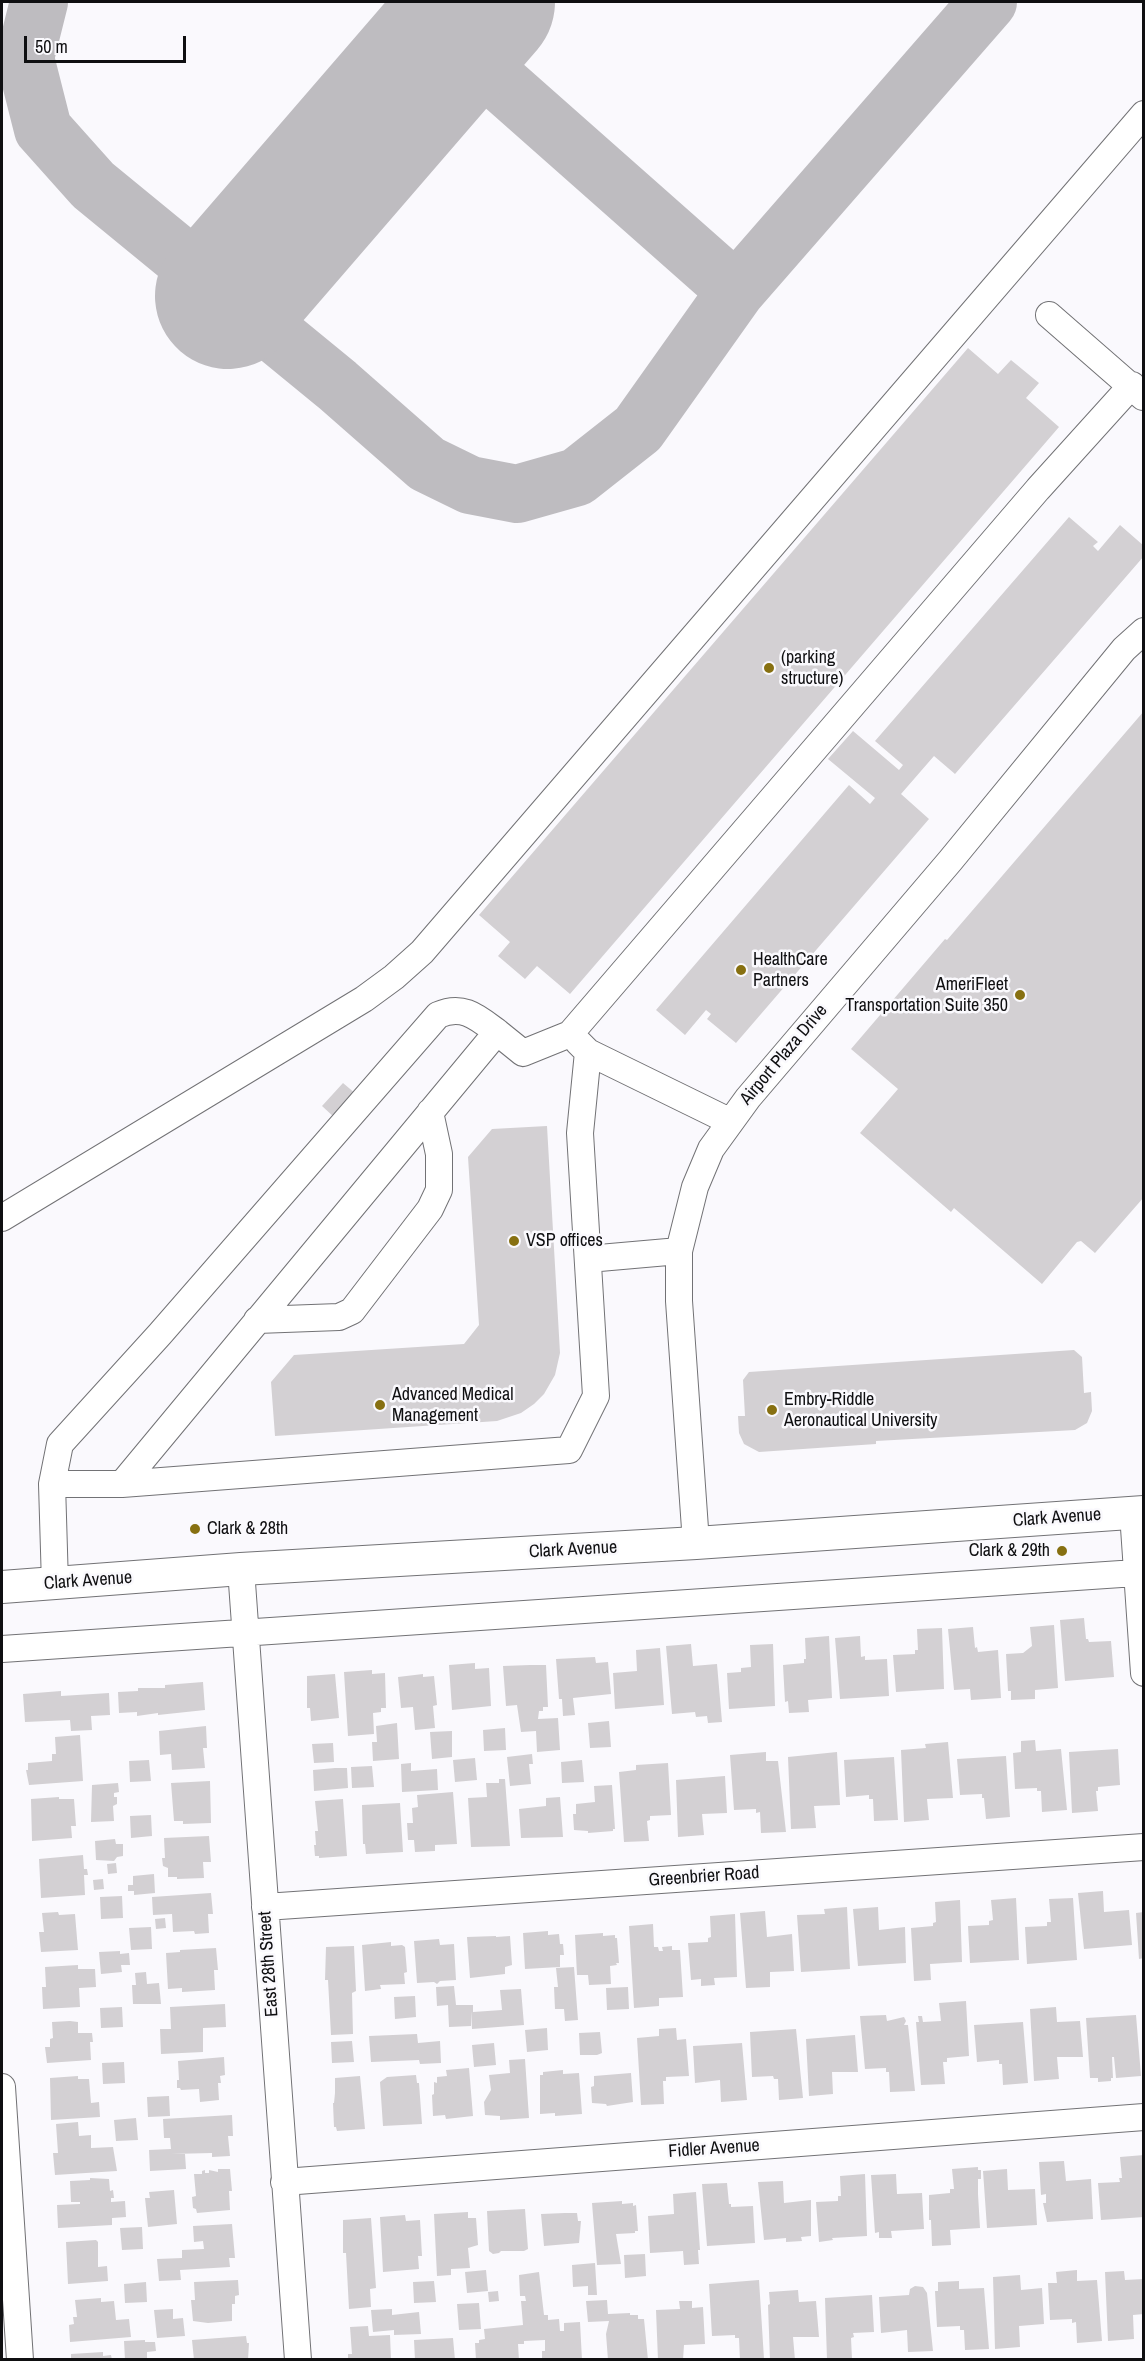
<!DOCTYPE html>
<style>
body{margin:0}
#map{position:relative;width:1145px;height:2361px;overflow:hidden;background:#faf9fd;font-family:"Archivo Narrow",sans-serif}
canvas{display:block}
.frame{position:absolute;inset:0;border:3px solid #0f0f11;pointer-events:none}
.scale{position:absolute;left:24px;top:36px;width:162px;height:27px;box-sizing:border-box;border:3px solid #0f0f11;border-top:0;padding-left:8px;font-size:18px;line-height:21px;white-space:nowrap;color:#0f0f11;-webkit-text-stroke:4px #faf9fd;paint-order:stroke}
</style>
<div id="map">
<canvas width="1145" height="2361"></canvas>
<div class="frame"></div>
<div class="scale">50 m</div>
</div>
<script>
const ctx = document.querySelector('canvas').getContext('2d');
ctx.lineJoin = 'round';
function trace(path, color, width, dash) { ctx.strokeStyle = color; ctx.lineWidth = width; ctx.lineCap = dash ? 'butt' : 'round'; ctx.setLineDash(dash || []); ctx.stroke(path); }
function paint(path, color) { ctx.fillStyle = color; ctx.fill(path, 'evenodd'); }
function drawText(font, color, halo, rows, align = 'center') {
  ctx.font = font + ' "Archivo Narrow",sans-serif'; ctx.lineWidth = 5; ctx.setLineDash([]); ctx.textBaseline = 'middle'; ctx.strokeStyle = halo; ctx.fillStyle = color; for (const [text, x, y, turn = 0] of rows) {
    ctx.save(); ctx.translate(x, y); ctx.rotate((+turn || 0) * Math.PI / 180); ctx.textAlign = isNaN(turn) ? turn : align; if (halo) ctx.strokeText(text, 0, 0); ctx.fillText(text, 0, 0); ctx.restore();
  }
}
const taxiway = new Path2D(`
 M39,2l-14,56 18,71 50,56 244,200 90,79 43,21 47,9 60,-17 61,-48 98,-138 252,-289
 M450,38l286,253`);
const runway = new Path2D(`
 M228,296l254,-294`);
const building = new Path2D(`
 M968,348l30,26 13,-14 28,23 -13,15 33,29 -489,567 -33,-28 -12,13 -27,-23 12,-14 -31,-27z
 M1069,517l29,25 -5,4 5,5 22,-26 24,21v10l-189,218 -21,-18 -33,38 28,25 -193,224 -29,-24 4,-5 -5,-4 -21,25 -29,-25 193,-225 21,19 5,-6 -47,-39 25,-28 46,39 4,-5 -28,-24z
 M1144,711v486l-49,56 -14,-12 -4,1 -35,42 -88,-76 -3,4 -91,-79 38,-44 -47,-40 94,-110 2,1z
 M343,1083l13,11 -21,24 -13,-12z
 M547,1126l13,227 -5,22 -11,19 -10,10 -13,9 -24,8 -222,15 -4,-54 23,-27 170,-11 15,-19 -11,-168 24,-28z
 M1074,1350l8,7 2,36 7,-1 1,19 -5,12 -12,7 -199,11v3l-117,8 -15,-8 -5,-11 -1,-17h7l-2,-36 6,-8z
 M1084,1618l2,21h2l1,3 22,-1 3,36 -49,4 -5,-61z
 M1054,1625l4,63 -23,2v9l-24,1v-9h-3l-2,-37 17,-1 9,-7 -2,-19z
 M973,1627l2,21 2,-1 1,5 20,-2 3,48 -30,2 -1,-11 -16,1 -6,-61z
 M942,1628l2,61 -48,3 -3,-37 22,-1v-4h3l-1,-21z
 M829,1636l3,62 -24,2 1,12 -20,1 -1,-12 -3,1 -2,-37 21,-2v-4h2l-1,-21z
 M860,1636l1,21 4,-1v4l22,-1 2,37 -49,3 -5,-61z
 M691,1644l2,22 24,-2 5,58 -14,1 -1,-7 -11,1 -1,-5 -23,2 -6,-68z
 M773,1644l2,62 -46,3 -2,-36 14,-1v-4l10,-1 -1,-22z
 M660,1648l4,57 -49,4 -2,-36 24,-2 -1,-21z
 M595,1657l1,6 12,-1 3,32 -38,4 2,17 -12,1 -1,-17h-3l-3,-40z
 M475,1663v6l14,-1 2,38 -39,4 -3,-45z
 M530,1665h16l2,42h-5v4h-4l-1,8 20,-1 2,32 -23,2 -1,-21 -15,1 -4,-27 -11,1 -3,-40z
 M372,1670v4l13,-1 1,35h-5v4l-8,1 1,21 -26,2 -4,-64z
 M335,1674l4,44 -28,3 -1,-13h-3v-32z
 M423,1674v3l11,-1 3,29 -4,1 2,22 -20,2 -2,-23 -12,1 -3,-31z
 M203,1682l2,28 -47,5v-2l-21,3v-4l-18,1 -1,-21 20,-1v-3h27v-3z
 M61,1691v5l48,-3 1,22 -19,1 1,14 -21,1 -1,-11 -45,2 -2,-28z
 M609,1721l2,26 -21,1 -2,-25z
 M397,1723l2,36 -26,2 -1,-19h5l-1,-16z
 M206,1726l1,22h-4l2,20 -33,2 -1,-16 -11,1 -1,-24z
 M505,1728l1,22 -22,1 -1,-21z
 M452,1731v26l-20,2 -2,-27z
 M80,1735l3,46 -54,4 -3,-15h2v-7l24,-2v-7h4l-1,-17z
 M1035,1740l1,11 25,-2 6,61 -25,2 -1,-21h-4v-3l-22,1 -2,-36 8,-1v-11z
 M948,1742l5,56 -26,1 2,21 -25,2 -3,-72 25,-2 -1,-4z
 M333,1743l1,19 -20,1 -2,-19z
 M1118,1749l2,36 -22,2v4h-2l2,20 -26,2 -3,-61z
 M766,1752v9h12l8,71 -25,1 -1,-21 -4,1v-4l-22,1 -4,-55z
 M837,1752l3,53 -26,1 2,22 -25,1 -3,-72z
 M532,1754l1,10h-4l2,20 -21,2 -3,-29z
 M1006,1756l4,61 -24,2 -2,-21h-2v-4l-22,1 -3,-36z
 M894,1757l4,63 -24,1 -1,-22h-4v-4l-23,2 -2,-37z
 M475,1758l2,22 -22,2 -2,-22z
 M149,1760l2,21 -21,1 -1,-21z
 M582,1760l2,22 -22,1 -1,-21z
 M411,1763v8l26,-2 1,21 -36,2 -1,-28z
 M668,1763l3,52 -21,1v4l-3,1 2,20 -25,1 -5,-70 17,-2v-5z
 M372,1766l2,21 -22,1 -1,-21z
 M335,1768h12l1,20 -34,3 -1,-21z
 M725,1776l2,37 -25,1 2,21 -26,2 -2,-57z
 M499,1779h6l5,67 -39,1 -3,-49 19,-1 -1,-14h13z
 M210,1781l1,42 -28,1v-3h-9l-3,-38z
 M118,1783l1,9 -5,1v4h3v7l-4,2 1,15 -23,1 1,-37z
 M612,1785l3,44h-2v2l-25,2v-2l-14,-1 -1,-16h3v-10l19,-2 -1,-16z
 M453,1792l4,52 -22,1v6l-20,1 -1,-12h-6l-1,-17h6l-1,-15 6,-1 -1,-12z
 M59,1797v2h15l2,27h-5l1,12 -40,3 -1,-42z
 M560,1797l3,40 -42,1 -2,-29 27,-3v-8z
 M343,1799l4,57 -28,2v-2h-4l-1,-11h2l-1,-14h3l-3,-30z
 M400,1803l3,49 -37,2 -1,-10h-2l-1,-39z
 M151,1815l1,21 -21,2 -1,-22z
 M209,1836l2,26h-8l1,16 -27,1v-2h-9v-9l-5,-2 -1,-8h3l-1,-20z
 M115,1839l1,5h7v12l-6,1 -3,4 -18,-1 -1,-19z
 M83,1855l1,14h3l1,6h-4l1,20 -44,3 -2,-39z
 M116,1863l1,10 -9,1 -1,-10z
 M154,1874l1,19 -21,2v-4h-6v-6h5v-9z
 M103,1879l1,10 -10,1 -1,-10z
 M1103,1891l1,21 25,-2 3,35 -48,4 -6,-56z
 M211,1893l2,21h-5l1,19 -14,1 -1,-3 -21,1 -1,-18 -19,1 -1,-18z
 M122,1896l1,22 -22,1 -1,-22z
 M1016,1898l3,62 -49,3 -2,-37 21,-1v-4l4,-1 -2,-20z
 M1073,1898l4,62 -50,4 -2,-37 22,-1v-4h4l-2,-23z
 M960,1900l2,62 -32,2 1,16 -17,1 -3,-53 22,-2v-3l3,-1 -1,-20z
 M847,1907l3,62 -49,3 -4,-57 28,-1 -1,-5z
 M878,1907l1,23 26,-3 1,36 -48,3 -5,-57z
 M765,1911l2,26 25,-3 2,37 -24,1v15l-24,1 -6,-75z
 M58,1912l1,3 16,-1 3,36 -37,2 -2,-20h5l-2,-19z
 M1144,1912v46l-5,1 -3,-46z
 M735,1914l2,63 -23,1 1,7 -14,1v-7l-10,1 -3,-37 20,-1v-4l3,-1 -1,-21z
 M165,1918l1,10 -10,1 -1,-10z
 M653,1924l1,23h4l1,4h4l-1,-4 10,-1v4h8l3,47 -24,1v8l-25,2 -5,-82z
 M151,1927l1,22 -21,1 -2,-22z
 M548,1931v4l11,-1 1,10h3l1,11h-4v12l-35,2 -2,-36z
 M603,1933v3l12,-1v3h2l2,25h-3l1,2 -7,1 1,18 -22,1 -1,-10h-11l-2,-40z
 M496,1936v1l14,-1 2,29 -7,2v7l-35,4 -3,-41z
 M439,1939l1,6 14,-1 2,36 -16,1 -3,3 -3,-2 -17,1 -3,-42z
 M391,1942v4l11,-1 3,2 2,25 -3,1 1,11 -25,1 1,4 -16,2 -3,-46z
 M354,1946l2,45 -4,2 1,41 -22,1 -3,-55h-3l1,-33z
 M216,1948l2,22h-4l1,20 -33,2v-4l-14,1 -2,-36 14,-1v-2z
 M120,1951v3l9,-1 1,12h-9l1,7 -21,2 -2,-22z
 M78,1965v4h17l1,18 -17,1 1,19 -37,2 -1,-22h4l-1,-20z
 M574,1967l4,53 -13,1 -1,-12h-9l-1,-22h4l-2,-19z
 M146,1972l1,12 12,-1 2,21h-28l-1,-19h4l-1,-12z
 M454,1986l2,19h17v7l29,-2 -2,-20 21,-1 3,36 -52,4 -1,-18v15l-22,1 -1,-22 -11,1 -1,-19z
 M628,1987l1,22 -22,1 -1,-22z
 M415,1996l1,21 -21,2 -1,-22z
 M966,2001l3,55 -22,2v4h-4l2,22 -24,1 -5,-63h3l-1,-6h4l1,6 18,-1 -2,-18z
 M225,2004l1,23 -23,1v24l-42,2 -1,-25h11l-1,-22z
 M122,2007l1,20 -22,1 -1,-20z
 M1056,2007l1,15 23,-1 3,36h-26l2,22 -25,2 -4,-72z
 M886,2015l1,6 17,-4 2,4 -2,4h4l7,66 -25,1 -1,-20h-3v-4l-21,1 -5,-53z
 M1136,2015l5,61 -25,2 -2,-21h-2l1,21h-2v3l-13,1v-4h-8l-4,-60z
 M70,2021l8,1v11h14l1,9h-3l1,18 -44,3 -2,-16h5v-8l3,-1 -1,-16z
 M1023,2022l5,61 -25,2 -1,-21h-3v-4l-22,2 -3,-37z
 M547,2028l1,22 -21,2 -2,-22z
 M676,2028l1,12 9,-1 3,37 -23,1v4h-3l1,23 -23,1 -4,-67 22,-2v-7z
 M796,2029l7,69 -24,2 -1,-21h-4l-1,-3 -21,1 -2,-45z
 M600,2032l2,21 -5,2h-17l-1,-22z
 M417,2034l1,9 22,-2 1,22 -21,1 -1,-4 -48,2 -2,-26z
 M855,2035l3,37h-26l1,22 -24,2 -3,-57z
 M352,2041l2,21 -22,1 -1,-21z
 M494,2043l2,22 -22,2 -2,-22z
 M742,2043l5,57 -26,2 -1,-22 -25,3 -2,-37z
 M224,2057l1,18 -5,1 1,7h-3l1,17 -19,2 -1,-13 -18,1 -1,-2h-3v-8h2l-1,-19z
 M525,2059l4,59 -29,2v-4l-15,-1 -1,-13 7,-12 -2,-15 21,-2 -1,-13z
 M124,2062l1,21 -22,1 -1,-21z
 M469,2068l4,48 -27,3 -1,-4 -12,1 -1,-21 2,-1v-12l3,1v-6l10,-1 -1,-6z
 M563,2070v4l16,-1 3,41 -27,2v-3l-15,1v-39h3v-3z
 M631,2073l2,29 -26,4 -1,-2 -14,-1 -1,-16 3,-1v-10z
 M416,2075l1,8h2l3,41 -39,2 -3,-44 7,-5z
 M78,2076v3h11l2,24 8,-1 1,15 -49,3 -1,-42z
 M360,2076l5,53 -28,2 -1,-4h-2l-1,-24h1l1,-10v-15z
 M169,2096l1,20 -22,1 -1,-20z
 M232,2115l1,21h-5l2,20 -18,1v-4l-41,1h14l1,15 -36,2 -1,-21 22,-1 -1,-11h-6l-1,-19z
 M136,2118l2,22 -22,1 -2,-21z
 M78,2122l1,14 12,-1v13l22,-1 4,24 -62,4 -2,-22h5l-2,-29z
 M1144,2155v62l-43,3 -3,-37 22,-1 -1,-4h3l-2,-21z
 M1064,2161l2,20 25,-2 2,40 -46,3 -4,-19h3v-9l-5,1 -2,-33z
 M978,2167v3h3v9h-3v15l2,34 -30,2 1,15 -19,1 -1,-26h-2v-25l21,-2v-4h4l-2,-20z
 M218,2169h12l2,22h-3l1,19 -33,3 -1,-4 -3,-1 -1,-11 4,-1 -2,-22h8v-3l3,-1v3h4v-3l9,2z
 M1007,2169l1,21 27,-1 2,36 -50,3 -4,-57z
 M865,2174l2,62 -35,2 1,2 -14,2 -3,-40 22,-1v-5h3l-1,-20z
 M896,2174l1,20 25,-1 2,36 -33,2 1,7h-13v-6l-4,1 -4,-58z
 M90,2178l19,1 1,12 3,-1 1,8h-3v4l14,-1 1,16 -14,1v7l-54,3 -1,-23 23,-1v-2h-9l-1,-21 20,-1z
 M783,2181l1,22 27,-3v36l-10,1 1,4 -16,1v-4l-22,2 -6,-58z
 M727,2183l2,21h2v3l22,-1 2,37 -48,3 -5,-62z
 M174,2190l3,34 -29,3 -3,-29h5l-1,-6z
 M696,2192l4,58h-2l1,14 -15,1 -1,-14 -33,2 -2,-37 26,-2 -1,-20z
 M622,2201v3l11,-1v3l3,-1 2,26h-3v2l-19,1 5,30 -24,1 -5,-62z
 M525,2209l3,40 -4,2h-23l-2,2 -6,1 -4,-3 -2,-40z
 M468,2212v6h8l2,27 -10,3 2,20 -19,1v6l-14,1 -3,-62z
 M565,2213h12l1,8h3l-2,22 -35,3 -3,-32z
 M405,2215l1,6 14,-1 2,36h-4l1,13 -36,3 -3,-55z
 M371,2218l5,70 -6,1 1,18 -22,2 -3,-56h-3v-33z
 M232,2224l3,34h-6l1,9 -50,3 1,10 -22,1 -2,-22 25,-1v-8l22,-1 -1,-8 -9,1 -1,-16z
 M142,2227l1,22 -21,1 -2,-22z
 M96,2240l2,2v25l9,-1 1,15 -40,3 -2,-42z
 M645,2254l1,22 -21,2 -1,-23z
 M595,2263l2,32h-9v-9l-15,1 -1,-22z
 M486,2270l2,21 -21,2 -2,-21z
 M1077,2270v11l20,-1 5,61 -25,2 -1,-21 -4,1v-4l-22,1 -2,-37h9l-1,-11z
 M1124,2271l1,9 19,-1v35l-11,1 1,24 -26,2 -3,-69z
 M539,2272l5,43h4v5l11,-1 1,12h4v-8l16,-1 2,38h-40v-9h3v-11l-21,1v3h-6l1,16h-43l-1,-17h4v-3l6,-1 -1,-10 39,-4 -2,-24h5l-1,-5h-5l-1,-21z
 M1020,2275l1,15 21,-2 2,36 -25,2 1,21 -25,2 -2,-72z
 M238,2280l1,15 -4,1v8h-3v17l-24,2 -15,-2 -2,-21h4l-1,-18z
 M759,2280l5,79 -24,1 -1,-22h-4v-3l-23,1 -3,-52z
 M434,2281l2,21 -22,1 -1,-21z
 M959,2281v8l25,-1 5,61 -24,1 -1,-20h-4v-4l-23,1 -2,-36h3v-9z
 M146,2282l1,20 -22,1 -1,-19z
 M915,2286l8,1 4,6 6,58 -25,1 -1,-22 -26,3 -2,-36 30,-2 1,-6z
 M798,2290l1,12 17,-1 3,36h-26l2,23h-25l-2,-55 2,-1 -1,-12z
 M498,2291l1,10 -10,1 -1,-10z
 M872,2295l2,37 -21,1 1,4 -3,1 1,21 -25,1 -2,-62z
 M101,2298v4l13,-1 2,19 13,-1 2,18 -61,5 -1,-17 5,-1 -1,-7h4l-2,-17z
 M607,2300l1,14 22,-1v2h8v4h6l4,41h-40l-2,-26 3,-13 -21,1 -2,-21z
 M679,2301h13v7l11,-1 2,37 -21,1 -1,15h-25l-2,-50 24,-1z
 M479,2303l2,26 -22,1 -2,-26z
 M173,2309v10l10,-1 2,18 -28,2 -3,-28z
 M392,2309v6l27,-3 2,22 -27,1v-5l-21,2 -2,-22z
 M368,2326l1,10 21,-1 1,25h-43v-6h4l-2,-27z
 M246,2336l1,7h2l-1,17h-54l-2,-20z
 M453,2338l2,22h-40l-1,-20z
 M145,2340v2h10l1,9 -9,1v8h-22l-1,-19z
 M103,2352v4l8,-1 1,5h-41v-6z`);
const minor = new Path2D(`
 M1049,315l94,82
 M578,1042l10,10 141,69
 M2,1218l362,-219 30,-22 28,-25 722,-838
 M588,1259l91,-8
 M257,1320l82,-3 13,-6 78,-102 9,-19v-36l-9,-42
 M52,1484l8,-40 100,-110 278,-319c25,-11 39,2 59,17
 M122,1484l447,-34 27,-54 -16,-263 8,-81
 M1133,1513l11,160
 M696,1543l-17,-242v-50l16,-64 16,-38 37,-51 202,-237 174,-212 20,-18
 M241,1569l57,791
 M55,1584l-3,-100h70l375,-452 26,21 47,-19 468,-545 94,-104
 M2,1649l1134,-76
 M265,1907l879,-60
 M2,2087l18,273
 M284,2182l860,-65`);
const major = new Path2D(`
 M2,1587l239,-18 455,-26 448,-31`);
const markers = [
 [769,668,6,"#877011"],
 [741,970,6,"#877011"],
 [1020,995,6,"#877011"],
 [514,1241,6,"#877011"],
 [380,1405,6,"#877011"],
 [772,1410,6,"#877011"],
 [195,1529,6,"#877011"],
 [1062,1551,6,"#877011"]
];
const poiNames = [
 ["(parking",781,658],
 ["structure)",781,679],
 ["HealthCare",753,960],
 ["Partners",753,981],
 ["AmeriFleet",1008,985,"right"],
 ["Transportation Suite 350",1008,1006,"right"],
 ["VSP offices",526,1241],
 ["Advanced Medical",392,1395],
 ["Management",392,1416],
 ["Embry-Riddle",784,1400],
 ["Aeronautical University",784,1421],
 ["Clark & 28th",207,1529],
 ["Clark & 29th",1050,1551,"right"]
];
const streetNames = [
 ["Airport Plaza Drive",784,1055,-50],
 ["Clark Avenue",1057,1518,-4],
 ["Clark Avenue",573,1550,-3],
 ["Clark Avenue",88,1581,-4],
 ["Greenbrier Road",704,1877,-4],
 ["East 28th Street",269,1964,-94],
 ["Fidler Avenue",714,2149,-4]
];
trace(taxiway, '#bebcc0', 58);
trace(runway, '#bebcc0', 146);
paint(building, '#d3d0d3');
trace(minor, '#727275', 28);
trace(major, '#727275', 34);
trace(minor, '#fff', 26);
trace(major, '#fff', 32);
for (const [x, y, r, color] of markers) { const dot = new Path2D(); dot.arc(x, y, r, 0, 2 * Math.PI); ctx.fillStyle = color; ctx.fill(dot); trace(dot, '#faf9fd', 2); }
drawText('18px', '#0f0f11', '#faf9fd', poiNames, 'left');
drawText('18px', '#0f0f11', '#faf9fd', streetNames);
</script>
